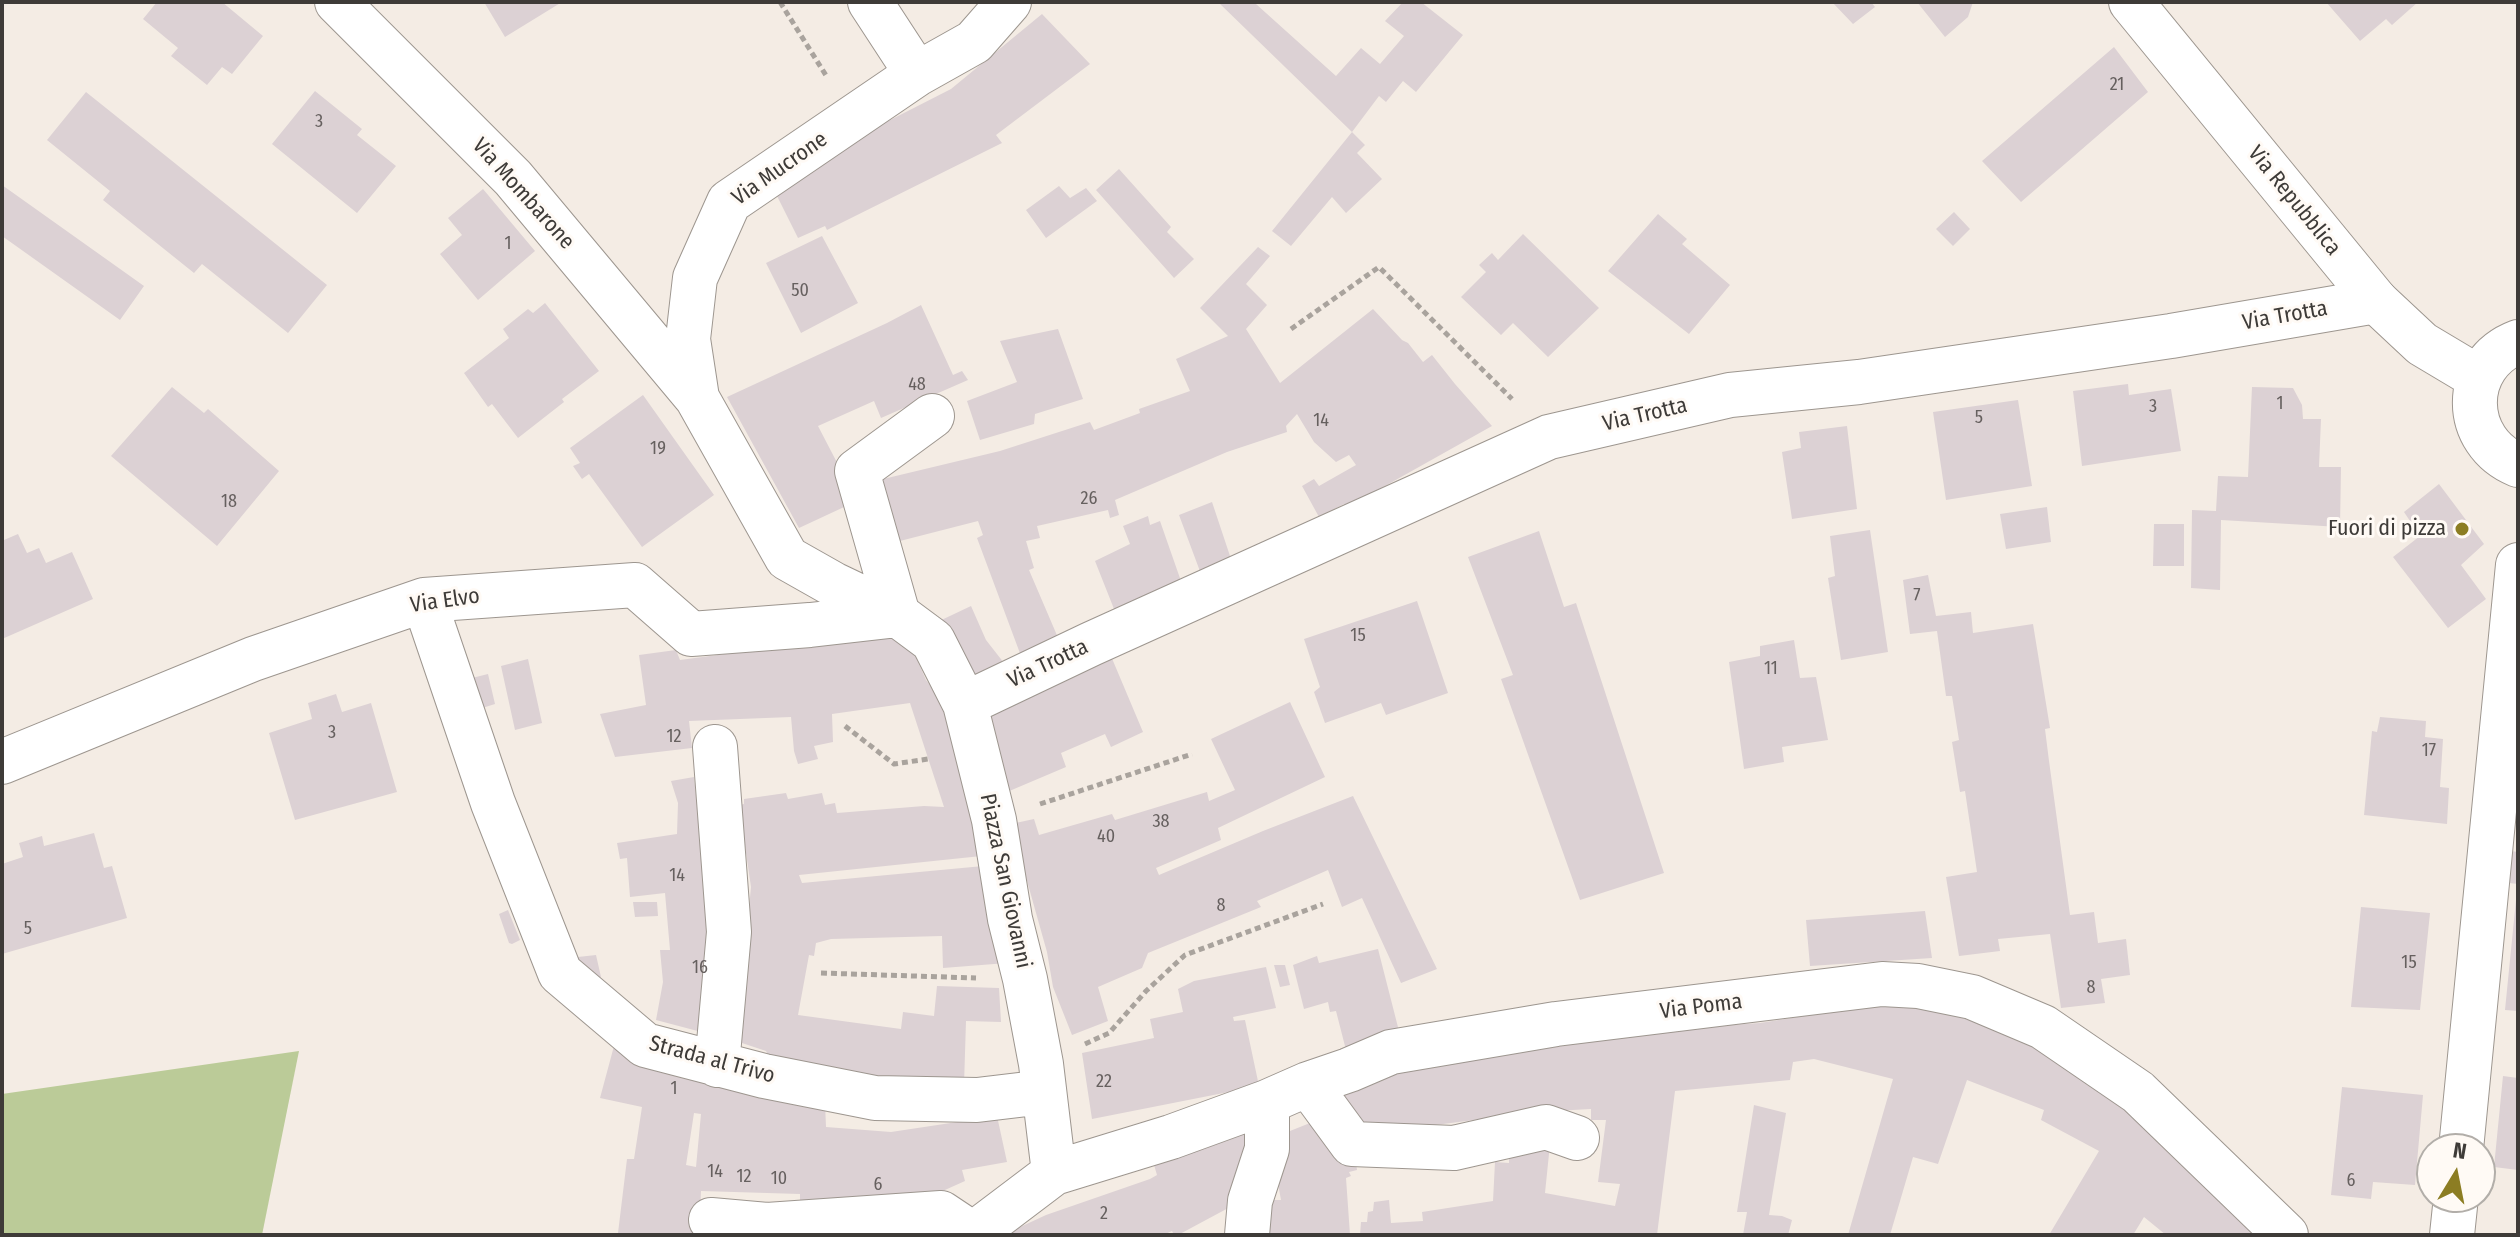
<!DOCTYPE html>
<style>
body{margin:0}
#map{position:relative;width:2520px;height:1237px;overflow:hidden;background:#f4ece4;font-family:"Fira Sans Condensed",sans-serif}
canvas{display:block}
.frame{position:absolute;inset:0;border:4px solid #3e3b38;pointer-events:none}
.north{position:absolute;left:2416px;top:1133px;width:80px;height:80px;box-sizing:border-box;background:#fffaf5;border:2px solid #b2aea9;border-radius:50%;rotate:10deg;font-size:22px;font-weight:700;line-height:32px;text-align:center;color:#3e3b38}
.north::after{content:'';display:block;margin:auto;width:28px;height:36px;background:#8c7d23;clip-path:polygon(50% 0,100% 100%,50% 72%,0 100%)}
</style>
<div id="map">
<canvas width="2520" height="1237"></canvas>
<div class="frame"></div>
<div class="north">N</div>
</div>
<script>
const ctx = document.querySelector('canvas').getContext('2d');
ctx.lineJoin = 'round';
function paint(path, color) { ctx.fillStyle = color; ctx.fill(path, 'evenodd'); }
function trace(path, color, width, dash) { ctx.strokeStyle = color; ctx.lineWidth = width; ctx.lineCap = dash ? 'butt' : 'round'; ctx.setLineDash(dash || []); ctx.stroke(path); }
function drawText(font, color, halo, rows, align = 'center') {
  ctx.font = font + ' "Fira Sans Condensed",sans-serif'; ctx.lineWidth = 6; ctx.setLineDash([]); ctx.textBaseline = 'middle'; ctx.strokeStyle = halo; ctx.fillStyle = color; for (const [text, x, y, turn = 0] of rows) {
    ctx.save(); ctx.translate(x, y); ctx.rotate((+turn || 0) * Math.PI / 180); ctx.textAlign = isNaN(turn) ? turn : align; if (halo) ctx.strokeText(text, 0, 0); ctx.fillText(text, 0, 0); ctx.restore();
  }
}
const green = new Path2D(`
 M299,1051l-37,184h-260v-141z`);
const building = new Path2D(`
 M157,2h65l41,34 -31,38 -10,-7 -15,18 -36,-29 7,-8 -35,-29z
 M484,2h78l-57,35z
 M1218,2h40l-2,2 80,72 25,-28 19,16 24,-28 -19,-15 18,-19h18l42,33 -47,57 -13,-11 -17,21 -7,-6 -27,36 13,13 -8,8 25,26 -36,34 -14,-16 -41,49 -19,-15 80,-99z
 M1832,2h39l4,5 -22,17z
 M1917,2h56l-5,15 -23,20z
 M2326,2h92l-26,23 -6,-6 -26,22z
 M1042,14l48,50 -94,71 6,8 -175,87 -2,-4 -27,12 -26,-52 81,-47 98,-50z
 M2114,47l34,45 -127,110 -39,-41z
 M315,91l47,38 -5,6 39,31 -39,47 -85,-69z
 M86,92l241,193 -39,48 -86,-69 -8,9 -91,-73 7,-9 -63,-51z
 M1119,169l52,58 -4,5 27,27 -20,19 -78,-88z
 M2,185l142,101 -24,34 -118,-84z
 M1059,186l11,12 16,-10 11,13 -51,37 -20,-28z
 M483,189l52,62 -57,49 -38,-46 22,-19 -14,-17z
 M1954,212l16,17 -17,17 -17,-17z
 M1658,214l29,25 -5,5 48,41 -41,49 -81,-63z
 M1523,234l76,74 -51,49 -35,-34 -12,12 -40,-38 25,-25 -7,-7 13,-12 6,7z
 M822,236l36,67 -57,30 -35,-70z
 M1258,247l12,9 -24,28 21,21 -21,24 34,54 93,-74 29,31 6,3 15,19 9,-7 23,29 37,42 -148,83v-5l-25,13 -17,-31 12,-7 5,7 37,-21 -7,-10 -13,7 -22,-20 -17,-28 -11,12 1,6 -60,20 -112,48 4,15 -9,3 -2,-8 -71,16 3,12 -14,3 8,27 -5,2 30,70 -38,16 -44,-118 6,-3 -5,-14 -82,21 -17,-62 121,-29 90,-29 4,8 46,-17 -1,-4 51,-18 -14,-32 52,-23 -28,-28z
 M545,303l54,68 -37,28 2,3 -46,36 -26,-34 -4,3 -24,-34 45,-35 -6,-9 25,-20 5,4z
 M921,305l32,70 9,-4 6,9 -87,38 -7,-17 -56,25 39,75 -58,27 -72,-131 160,-74z
 M1058,329l25,70 -48,15 -1,10 -54,16 -13,-39 50,-19 -17,-41z
 M2128,384l1,11 42,-6 10,62 -99,15 -9,-75z
 M172,387l32,26 4,-4 71,62 -62,75 -106,-90z
 M2252,387l41,1 9,17 1,14h18l-2,48h22l-1,60 -119,-7 -1,70 -29,-2 1,-78 24,1 2,-35 30,1z
 M643,395l71,100 -72,52 -53,-73 -7,5 -9,-13 7,-3 -10,-15z
 M2018,400l14,86 -86,14 -13,-88z
 M1847,426l10,83 -65,10 -10,-67 19,-4 -2,-16z
 M2439,484l45,60 -23,21 25,34 -38,29 -55,-71 27,-21 -16,-24z
 M1212,502l19,57 -30,15 -22,-59z
 M2047,507l4,35 -45,7 -6,-35z
 M1148,516l2,9 10,-4 22,63 -66,30 -21,-53 35,-17 -7,-18z
 M2154,524h30v42h-31z
 M1870,530l18,122 -47,8 -13,-82 7,-2 -5,-40z
 M1539,531l25,76 12,-4 88,270 -84,27 -79,-221 12,-4 -45,-118z
 M18,534l9,19 12,-5 7,15 26,-11 21,47 -91,40v-104l2,5z
 M1928,575l8,41 35,-4 2,21 60,-9 17,104 -5,1 4,32 21,154 24,-3 4,31 28,-4 4,36 -29,4 4,24 -44,5 -11,-74 -52,5 2,12 -41,5 -13,-79 31,-5 -12,-81 -5,1 -8,-50 7,-2 -7,-44h-6l-9,-65 -27,3 -7,-54z
 M1417,601l31,92 -62,22 -5,-12 -56,20 -11,-31 6,-5 -16,-48z
 M971,606l15,34 18,23 -37,15 -34,-54z
 M904,630l22,50 15,19 50,156 -192,20 3,8 192,-18 13,98 -64,5 -1,-32 -111,3 -15,4 -2,13 -5,-1 -11,60 103,14 2,-17 31,4 3,-30 62,2 2,34 -35,-1 -2,64 -37,1 -159,-31 -2,-4 -30,-10 15,-154 -12,-82 5,-1v-5l42,-6 2,6 34,-6 3,12 10,-2 2,10 87,-7 20,1 -34,-104 -78,11 1,28 -19,4 4,13 -20,5 -4,-13 -3,-34 -102,4 3,27 -77,9 -15,-43 46,-9 -7,-50 37,-5 4,10z
 M1794,640l6,38 16,-1 12,63 -46,7 2,15 -40,7 -15,-107 31,-6v-10z
 M1108,649l35,83 -32,15 -6,-13 -44,19 5,14 -59,25 -27,-78z
 M528,659l14,64 -27,7 -14,-64z
 M488,674l7,30 -16,5 -7,-31z
 M336,694l6,18 29,-9 26,89 -102,28 -26,-87 43,-14 -4,-16z
 M1290,702l35,75 -107,51 3,12 -65,28 3,7 104,-44 90,-35 84,173 -36,14 -39,-85 -20,9 -14,-37 -71,31 4,6 -113,46 -6,15 -44,19 10,34 -36,14 -19,-48 -6,-35 -36,-128 23,-5 5,16 73,-21 3,6 92,-28 2,9 26,-11 -24,-51z
 M2380,717l46,4 -1,16 18,2 -3,48 9,1 -2,36 -83,-9 8,-84 5,1z
 M694,777l20,170 -5,87 -53,-14 7,-38 -3,-32h10l-5,-57 -35,4 -3,-39 -7,1 -3,-16 60,-9 1,-31 -7,-22z
 M94,833l10,35 8,-2 15,52 -125,36v-90l21,-7 -4,-14 23,-7 2,10z
 M2504,850l14,2v32l-18,-2z
 M2516,900h2v111l-13,-1z
 M633,902h24l1,14 -23,1z
 M2361,907l69,6 -10,97 -69,-3z
 M508,910l12,30 -8,4 -3,-1 -10,-29z
 M1925,911l7,47 -122,8 -4,-46z
 M1378,949l22,86 -54,15 -10,-39 -6,1 -2,-10 -24,7 -11,-44 24,-9 2,7z
 M596,955l5,22h-17l-15,-19z
 M1274,965h11l5,20 -10,2z
 M1266,967l10,41 -43,9 1,4 11,-1 14,66 -167,33 -10,-66 72,-15 -4,-19 33,-7 -5,-23 16,-8z
 M1891,1002l70,15 107,43 14,10 185,165h-101l-22,-18 -11,18h-84l50,-84 -58,-31 3,-10 -77,-30 -29,84 -25,-7 -23,78h-42l45,-156 -79,-20 -21,3 -3,18 -115,11 -18,144h-297l1,-13h6l1,-10 5,-1 1,-9 15,-2 2,23 32,-2 -1,-9 71,-11 2,-39 14,1v-21l41,2 -5,49 70,13 5,-22 -22,-2 8,-62h-15v-11l-55,3 -178,23 -21,-51 286,-52 137,-9z
 M614,1046l211,57 1,24 65,5 106,-16 10,46 -45,8 3,11 -29,13 -136,7v-7l-99,-3 -2,44 -81,-2 9,-74h7l8,-52 -42,-9zM694,1113l7,1 -5,53 -10,-2z
 M2503,1076l15,2v92l-24,-3z
 M2342,1087l81,8 -8,90 -42,-3 -2,17 -40,-4z
 M1754,1105l32,8 -17,102 13,1 10,4 -4,15h-45l4,-23h-10z
 M1325,1117l21,48 10,-2 1,7 -8,2 2,4 -5,2 4,57h-96l15,-35h12l-7,-38 6,-27z
 M1241,1131l13,1 -22,74 -54,29h-4l-2,-4 -9,4h-160l43,-20 104,-36 7,-4 -5,-17z`);
const path = new Path2D(`
 M780,2l47,75
 M1291,329l88,-62 133,132
 M845,726l49,38 34,-5
 M1040,804l152,-50
 M821,973l155,5
 M1085,1044l24,-11 37,-42 39,-36 138,-51`);
const minor = new Path2D(`
 M337,2l176,176 184,220
 M870,2l47,72
 M1009,2l-35,40 -57,32 -188,128 -34,76 -7,61 9,59 90,160 46,26 65,31 35,26 32,63 29,116 16,99 15,60 16,85 13,109
 M424,600l69,203 67,170 85,72 119,31 111,22 102,2 67,-8
 M898,615l-41,-144 75,-55
 M965,704l126,-60 458,-207 181,-42 129,-13 312,-46 205,-35
 M715,747l14,185 -12,133
 M2,762l251,-103 171,-59 211,-15 56,49 119,-9 88,-10
 M1308,1084l44,60 102,4 92,-21 31,11
 M2461,1149l57,-584
 M711,1220l56,5 174,-12 30,20
 M972,1235l82,-62 117,-36 96,-35 41,-18 41,-14 42,-18 165,-28 326,-40 36,2 54,11 71,30 95,65 148,143
 M1247,1235l3,-34 17,-52v-47
 M2452,1235l4,-38`);
const tertiary = new Path2D(`
 M2131,2l245,299 46,43 57,34`);
const secondary = new Path2D(`
 M2518,342c-58,22 -57,100 0,123`);
const markers = [
 [2462,529,8,"#8c7d23"]
];
const numberNames = [
 ["21",2117,85],
 ["3",319,122],
 ["1",508,244],
 ["50",800,291],
 ["48",917,385],
 ["1",2280,404],
 ["3",2153,407],
 ["5",1979,418],
 ["14",1321,421],
 ["19",658,449],
 ["26",1089,499],
 ["18",229,502],
 ["7",1917,596],
 ["15",1358,636],
 ["11",1771,669],
 ["3",332,733],
 ["12",674,737],
 ["17",2429,751],
 ["38",1161,822],
 ["40",1106,837],
 ["14",677,876],
 ["8",1221,906],
 ["5",28,929],
 ["15",2409,963],
 ["16",700,968],
 ["8",2091,988],
 ["22",1104,1082],
 ["1",674,1089],
 ["14",715,1172],
 ["12",744,1177],
 ["10",779,1179],
 ["6",2351,1181],
 ["6",878,1185],
 ["2",1104,1214]
];
const streetNames = [
 ["Via Mucrone",780,169,-35],
 ["Via Mombarone",523,194,48],
 ["Via Repubblica",2294,201,51],
 ["Via Trotta",2285,316,-10],
 ["Via Trotta",1645,415,-13],
 ["Via Elvo",445,601,-8],
 ["Via Trotta",1048,664,-25],
 ["Piazza San Giovanni",1005,881,78],
 ["Via Poma",1701,1007,-7],
 ["Strada al Trivo",712,1060,15]
];
const poiNames = [
 ["Fuori di pizza",2446,529]
];
paint(green, '#bbcb98');
paint(building, '#dcd1d4');
trace(minor, '#9d968f', 46);
trace(tertiary, '#9d968f', 46);
trace(secondary, '#9d968f', 46);
trace(path, '#a9a39d', 5, [6, 4]);
trace(minor, '#fff', 44);
trace(tertiary, '#fff', 44);
trace(secondary, '#fff', 44);
for (const [x, y, r, color] of markers) { const dot = new Path2D(); dot.arc(x, y, r, 0, 2 * Math.PI); ctx.fillStyle = color; ctx.fill(dot); trace(dot, '#fffaf5', 3); }
drawText('18px', '#66605f', null, numberNames);
drawText('22px', '#3e3b38', '#fffaf5', streetNames);
drawText('22px', '#3e3b38', '#fffaf5', poiNames, 'right');
</script>
